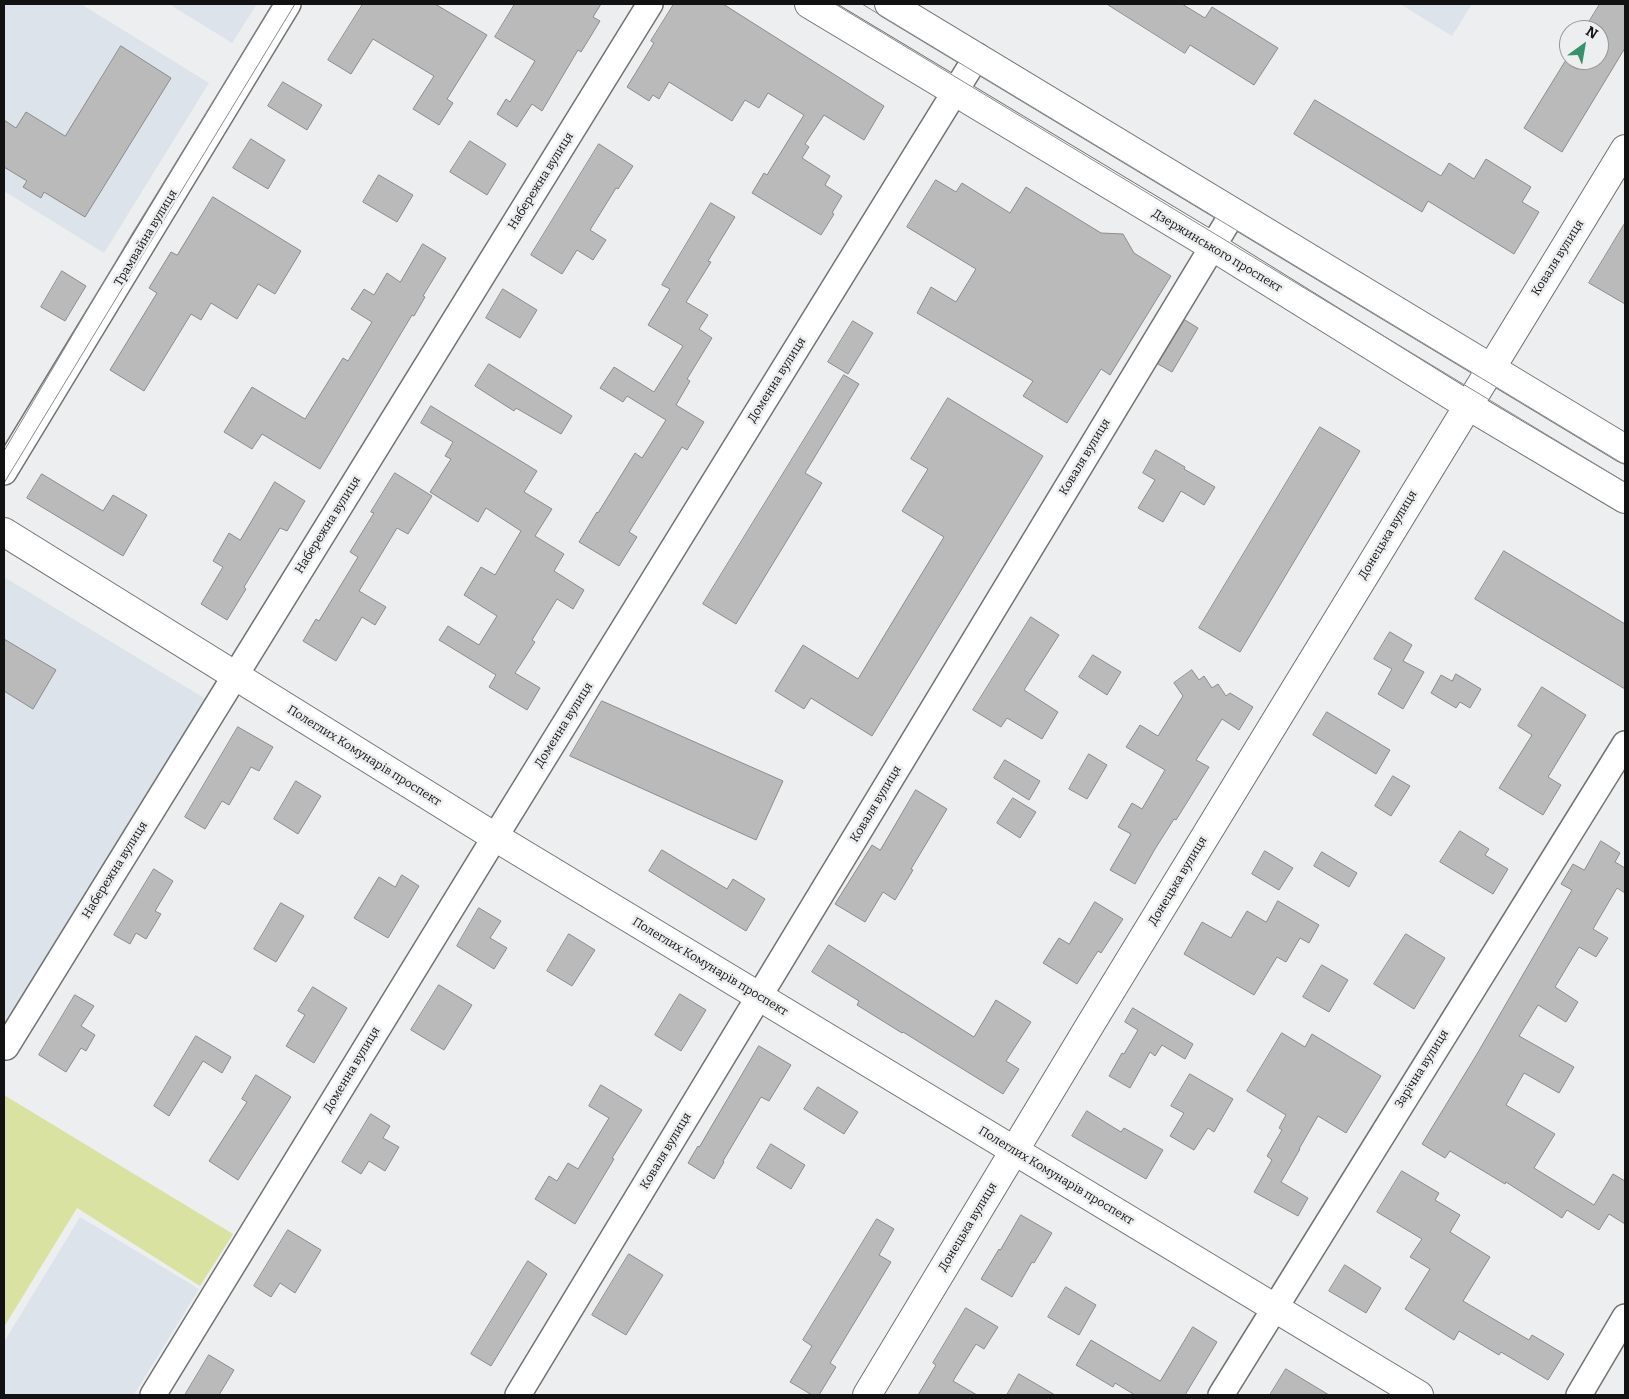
<!DOCTYPE html>
<meta charset="utf-8">
<style>
body{margin:0}
#map{position:relative;width:1629px;height:1399px;overflow:hidden;background:#edeeef;font-family:Bitter,serif}
canvas{display:block}
.frame{position:absolute;inset:0;border:5px solid #121213;pointer-events:none}
.north{position:absolute;left:1559px;top:20px;width:50px;height:50px;box-sizing:border-box;background:#edeeef;border:1px solid #959697;border-radius:50%;rotate:32deg;font-size:14px;font-weight:700;line-height:20px;text-align:center;color:#121213}
.north::after{content:'';display:block;margin:auto;width:18px;height:22px;background:#35926a;clip-path:polygon(50% 0,100% 100%,50% 72%,0 100%)}
</style>
<div id="map">
<canvas width="1629" height="1399"></canvas>
<div class="frame"></div>
<div class="north">N</div>
</div>
<script>
const ctx = document.querySelector('canvas').getContext('2d');
ctx.lineJoin = 'round';
function paint(path, color) { ctx.fillStyle = color; ctx.fill(path, 'evenodd'); }
function trace(path, color, width, dash) { ctx.strokeStyle = color; ctx.lineWidth = width; ctx.lineCap = dash ? 'butt' : 'round'; ctx.setLineDash(dash || []); ctx.stroke(path); }
function drawText(font, color, halo, rows, align = 'center') {
  ctx.font = font + ' Bitter,serif'; ctx.lineWidth = 5; ctx.setLineDash([]); ctx.textBaseline = 'middle'; ctx.strokeStyle = halo; ctx.fillStyle = color; for (const [text, x, y, turn = 0] of rows) {
    ctx.save(); ctx.translate(x, y); ctx.rotate((+turn || 0) * Math.PI / 180); ctx.textAlign = isNaN(turn) ? turn : align; if (halo) ctx.strokeText(text, 0, 0); ctx.fillText(text, 0, 0); ctx.restore();
  }
}
const built = new Path2D(`
 M4,4h77l128,79 -105,170 -100,-62z
 M169,4h88l-25,39z
 M1400,4h72l-20,32z
 M4,577l205,124 -205,339z
 M80,1217l119,72 -65,106h-130v-53z`);
const green = new Path2D(`
 M4,1095l229,139 -33,52 -123,-78 -73,119z`);
const building = new Path2D(`
 M363,4h72l52,31 -40,64 6,4 -14,22 -26,-16 21,-33 -61,-37 -22,35 -23,-14z
 M515,4h86l-8,13 7,4 -19,31 -3,-2 -36,61 -10,-7 -15,23 -20,-13 9,-15 4,3 25,-41 -40,-24z
 M674,4h49l161,102 -20,34 -40,-25 -19,29 4,3 -7,11 28,18 -5,9 17,11 -10,17 2,1 -13,21 -69,-42 12,-20 3,2 37,-60 -36,-22 -9,15 -14,-8 -13,21 -63,-39 -10,17 -6,-4 -4,6 -22,-14 27,-44 -3,-2z
 M1107,4h75l23,14 7,-11 66,41 -24,37 -64,-40 -5,8z
 M1600,4h25v44l-63,104 -38,-24 45,-73v5h30v-30h-15z
 M121,46l50,32 -86,139 -41,-25 -3,6 -18,-11 4,-6 -23,-14v-47l12,8 10,-16 39,24z
 M283,82l39,23 -15,25 -39,-24z
 M1315,100l126,76 8,-13 25,16 12,-20 45,28 -9,15 17,10 -25,42 -86,-53 -6,11 -128,-78z
 M251,139l34,21 -17,29 -35,-21z
 M470,141l36,23 -19,31 -37,-23z
 M599,144l34,22 -15,23 -2,-1 -26,42 16,10 -13,20 -16,-10 -15,24 -31,-19z
 M379,175l34,20 -16,27 -34,-20z
 M936,180l20,12 6,-9 48,30 16,-26 75,46 22,1 11,19 37,23 -61,99 -9,-6 -34,54 -44,-27 10,-15 -116,-68 14,-26 25,15 20,-33 -69,-42z
 M213,197l88,54 -26,43 -17,-10 -21,35 -26,-16 -10,17 -10,-6 -47,77 -34,-21 47,-77 -8,-5 22,-36 6,3z
 M711,203l24,14 -27,44 3,1 -25,40 22,13 -9,14 13,9 -25,41 3,2 -14,24 28,17 -17,28 -5,-3 -53,85 8,5 -18,29 -40,-24 18,-30 1,1 37,-60 7,5 24,-38 -39,-24 -4,6 -23,-14 14,-21 40,25 29,-46 -35,-21 22,-36 -8,-4z
 M1625,223v81l-36,-21z
 M423,244l23,14 -23,38 2,1 -11,19 -2,-1 -92,154 -58,-35 -10,15 -28,-17 28,-45 53,32 38,-61 5,3 24,-39 -21,-13 13,-20 10,6 13,-22 13,9z
 M62,271l24,15 -21,35 -24,-14z
 M503,289l34,21 -17,28 -34,-20z
 M1185,320l13,8 -26,44 -14,-8z
 M853,321l20,12 -25,41 -20,-12z
 M489,364l83,52 -11,18 -45,-26 -2,3 -39,-25z
 M844,375l15,9 -54,89 17,10 -86,141 -33,-20z
 M948,398l95,58 -171,280 -61,-38 -7,11 -29,-18 28,-46 55,34 86,-142 -42,-26 26,-42 -17,-10z
 M431,406l106,65 -13,21 28,17 -17,27 29,18 -10,17 30,19 -11,19 -16,-10 -25,41 3,2 -20,31 25,15 -13,22 -38,-23 7,-12 -57,-35 9,-14 31,19 18,-29 -33,-21 17,-28 14,8 26,-44 -35,-23 -8,14 -48,-30 21,-33 -6,-3 8,-14 -32,-19z
 M1320,427l40,24 -120,201 -41,-24z
 M1156,450l29,17 -1,2 31,18 -11,18 -23,-14 -18,31 -25,-14 17,-28 -12,-7z
 M395,473l37,23 -24,38 -11,-6 -38,63 27,16 -11,18 -13,-8 -26,44 -33,-20 13,-22 3,2 39,-64 -8,-5 24,-39 -3,-1z
 M42,474l61,37 10,-16 34,20 -24,41 -96,-58z
 M275,482l30,19 -18,30 -7,-3 -36,59 2,2 -19,31 -26,-16 22,-37 -10,-6 16,-28 11,7z
 M1504,551l121,73v65l-150,-90z
 M1031,617l28,18 -35,55 34,22 -16,27 -35,-21 -6,9 -28,-17z
 M1390,632l22,13 -9,16 21,11 -21,37 -25,-15 14,-25 -18,-10z
 M4,639l52,31 -23,39 -29,-18z
 M1093,655l28,17 -14,23 -28,-18z
 M1192,670l7,10 5,-4 8,12 6,-4 8,12 4,-3 23,14 -14,23 -17,-11 -26,41 13,7 -33,53 -2,-1 -19,30 -20,35 -25,-14 21,-36 -13,-7 14,-24 10,6 23,-39 -39,-23 14,-22 18,11 25,-40 -9,-13z
 M1456,674l25,15 -11,19 -10,-6 -4,6 -25,-15 10,-18 11,6z
 M1542,687l44,28 -38,62 13,8 -18,30 -44,-27 33,-53 -14,-9z
 M602,701l181,80 -27,59 -186,-84z
 M1327,712l63,38 -14,24 -63,-39z
 M238,727l35,20 -14,24 -8,-4 -22,38 -7,-4 -17,28 -20,-12z
 M1089,754l18,11 -20,34 -18,-10z
 M1005,760l35,21 -11,19 -35,-22z
 M1393,776l17,10 -19,30 -16,-10z
 M296,781l25,15 -23,38 -24,-15z
 M916,790l31,19 -36,60 2,1 -18,30 -12,-8 -18,30 -30,-18 37,-59 8,5z
 M1013,798l23,14 -16,26 -23,-15z
 M1460,831l29,18 -4,6 23,14 -15,25 -53,-32z
 M1601,841l19,12 -5,9 10,6v25l-8,-5 -24,41 15,9 -12,19 -17,-10 -24,40 23,15 -12,20 -28,-17 -19,31 55,31 -15,26 -35,-20 -18,32 49,29 -21,34 60,37 19,-31 12,7v43l-16,-10 -10,16 -32,-20 -5,8 -56,-36 -1,2 -55,-33 -5,7 -23,-14 55,-90 95,-164 -11,-6 12,-20 11,6z
 M662,850l65,39 6,-10 32,20 -19,32 -97,-60z
 M1265,851l28,17 -14,22 -27,-16z
 M1322,852l35,21 -8,14 -35,-21z
 M154,869l19,12 -18,30 6,3 -15,25 -10,-6 -6,11 -16,-9z
 M402,875l17,11 -31,52 -34,-20 25,-41 16,10z
 M1278,901l41,24 -10,18 -9,-5 -14,24 -9,-5 -23,38 -70,-41 18,-32 29,16 16,-27 19,11z
 M1095,902l28,17 -22,34 -3,-2 -21,33 -34,-21 16,-25 10,6z
 M281,903l23,13 -28,46 -22,-13z
 M479,908l22,13 -11,17 17,10 -13,21 -37,-23z
 M569,934l26,16 -23,36 -25,-15z
 M1406,934l39,24 -31,51 -40,-25z
 M829,945l145,92 22,-37 35,22 -25,39 13,8 -16,25 -100,-62 -1,1 -45,-28 2,-4 -47,-29z
 M1322,965l26,15 -19,32 -26,-15z
 M439,985l33,20 -28,45 -33,-20z
 M313,987l34,21 -33,55 -28,-17 19,-31 -7,-4z
 M680,994l26,16 -25,41 -26,-16z
 M75,995l19,11 -13,20 14,9 -9,16 -5,-3 -15,24 -27,-17z
 M1133,1008l60,36 -8,15 -23,-14 -7,11 -5,-4 -20,36 -21,-12 13,-23 2,1 14,-24 -13,-8z
 M1282,1033l23,14 7,-13 69,42 -35,57 -28,-17 -19,33h1l-19,33 27,16 -10,18 -44,-24 18,-32 -5,-4 15,-26 -3,-2 7,-13 -39,-24z
 M196,1036l35,21 -9,16 -19,-12 -34,55 -15,-10z
 M759,1046l32,19 -22,36 -8,-4 -38,64 1,1 -10,17 -26,-16 10,-17 1,1z
 M1190,1074l43,25 -19,33 -6,-4 -14,22 -24,-14 14,-23 -13,-7z
 M256,1075l35,22 -53,83 -29,-19 38,-59 -5,-3z
 M601,1085l41,25 -30,48 2,1 -39,65 -40,-25 14,-23 8,5 11,-18 10,6 31,-51 -20,-12z
 M818,1087l40,25 -14,22 -40,-25z
 M1087,1111l34,21 3,-4 39,22 -17,29 -74,-43z
 M371,1114l19,12 -7,12 16,9 -14,24 -16,-10 -8,13 -19,-12z
 M771,1144l34,21 -14,24 -34,-21z
 M1402,1171l37,22 -4,7 25,15 -10,17 40,25 -27,44 66,39 3,-5 32,19 -16,26 -47,-28 -2,3 -40,-24 -5,9 -49,-31 25,-40 -20,-12 12,-18 -45,-27z
 M1021,1215l31,18 -18,30 -2,-1 -20,35 -31,-18 18,-30 1,1z
 M877,1219l17,10 -15,26 12,7 -61,101 6,4 -17,28h-7l-22,-13 22,-36 -9,-6z
 M288,1230l33,20 -26,43 -15,-10 -9,14 -17,-11z
 M629,1254l34,21 -37,60 -34,-20z
 M528,1261l19,13 -56,92 -20,-12z
 M1345,1265l36,23 -15,25 -37,-22z
 M1066,1287l30,18 -17,30 -31,-18z
 M966,1308l32,19 -14,22 -8,-5 -23,37 24,14h-59l18,-30 -3,-2z
 M1193,1327l24,15 -32,53h-50l-20,-12 -2,4 -37,-22 15,-25 69,41z
 M209,1355l25,15 -15,25h-34z
 M1286,1369l43,26h-59z
 M1019,1374l36,21h-48z`);
const minor = new Path2D(`
 M4,472l284,-468
 M6,1047l644,-1043
 M153,1395l342,-558 482,-781
 M518,1395l715,-1182
 M1221,1395l404,-651
 M1579,1395l46,-78`);
const tertiary = new Path2D(`
 M809,4l404,243 254,158 158,94
 M889,4l736,445
 M867,1395c250,-417 504,-832 758,-1246`);
const primary = new Path2D(`
 M4,532l491,305 924,558`);
const tram = new Path2D(`
 M835,4l790,478
 M862,4l763,461
 M4,451l128,-217 141,-230
 M4,483l291,-479`);
const streetNames = [
 ["Набережна вулиця",541,181,-58],
 ["Трамвайна вулиця",146,238,-59],
 ["Дзержинського проспект",1217,251,31],
 ["Коваля вулиця",1558,258,-58],
 ["Доменна вулиця",777,380,-58],
 ["Коваля вулиця",1085,457,-59],
 ["Набережна вулиця",328,525,-58],
 ["Донецька вулиця",1388,535,-59],
 ["Доменна вулиця",564,725,-58],
 ["Полеглих Комунарів проспект",364,756,32],
 ["Коваля вулиця",876,804,-59],
 ["Набережна вулиця",115,870,-58],
 ["Донецька вулиця",1178,881,-59],
 ["Полеглих Комунарів проспект",710,967,31],
 ["Зарічна вулиця",1422,1069,-58],
 ["Доменна вулиця",352,1070,-59],
 ["Коваля вулиця",666,1151,-59],
 ["Полеглих Комунарів проспект",1056,1176,31],
 ["Донецька вулиця",968,1227,-59]
];
paint(built, '#dde3ea');
paint(green, '#d9e2a1');
paint(building, '#bbbaba');
trace(building, '#8d8c8d', 1);
trace(minor, '#727373', 28);
trace(tertiary, '#727373', 30);
trace(primary, '#727373', 30);
trace(minor, '#fff', 25);
trace(tertiary, '#fff', 28);
trace(primary, '#fff', 28);
trace(tram, '#8a8b8c', 1);
drawText('12px', '#121213', '#edeeef', streetNames);
</script>
